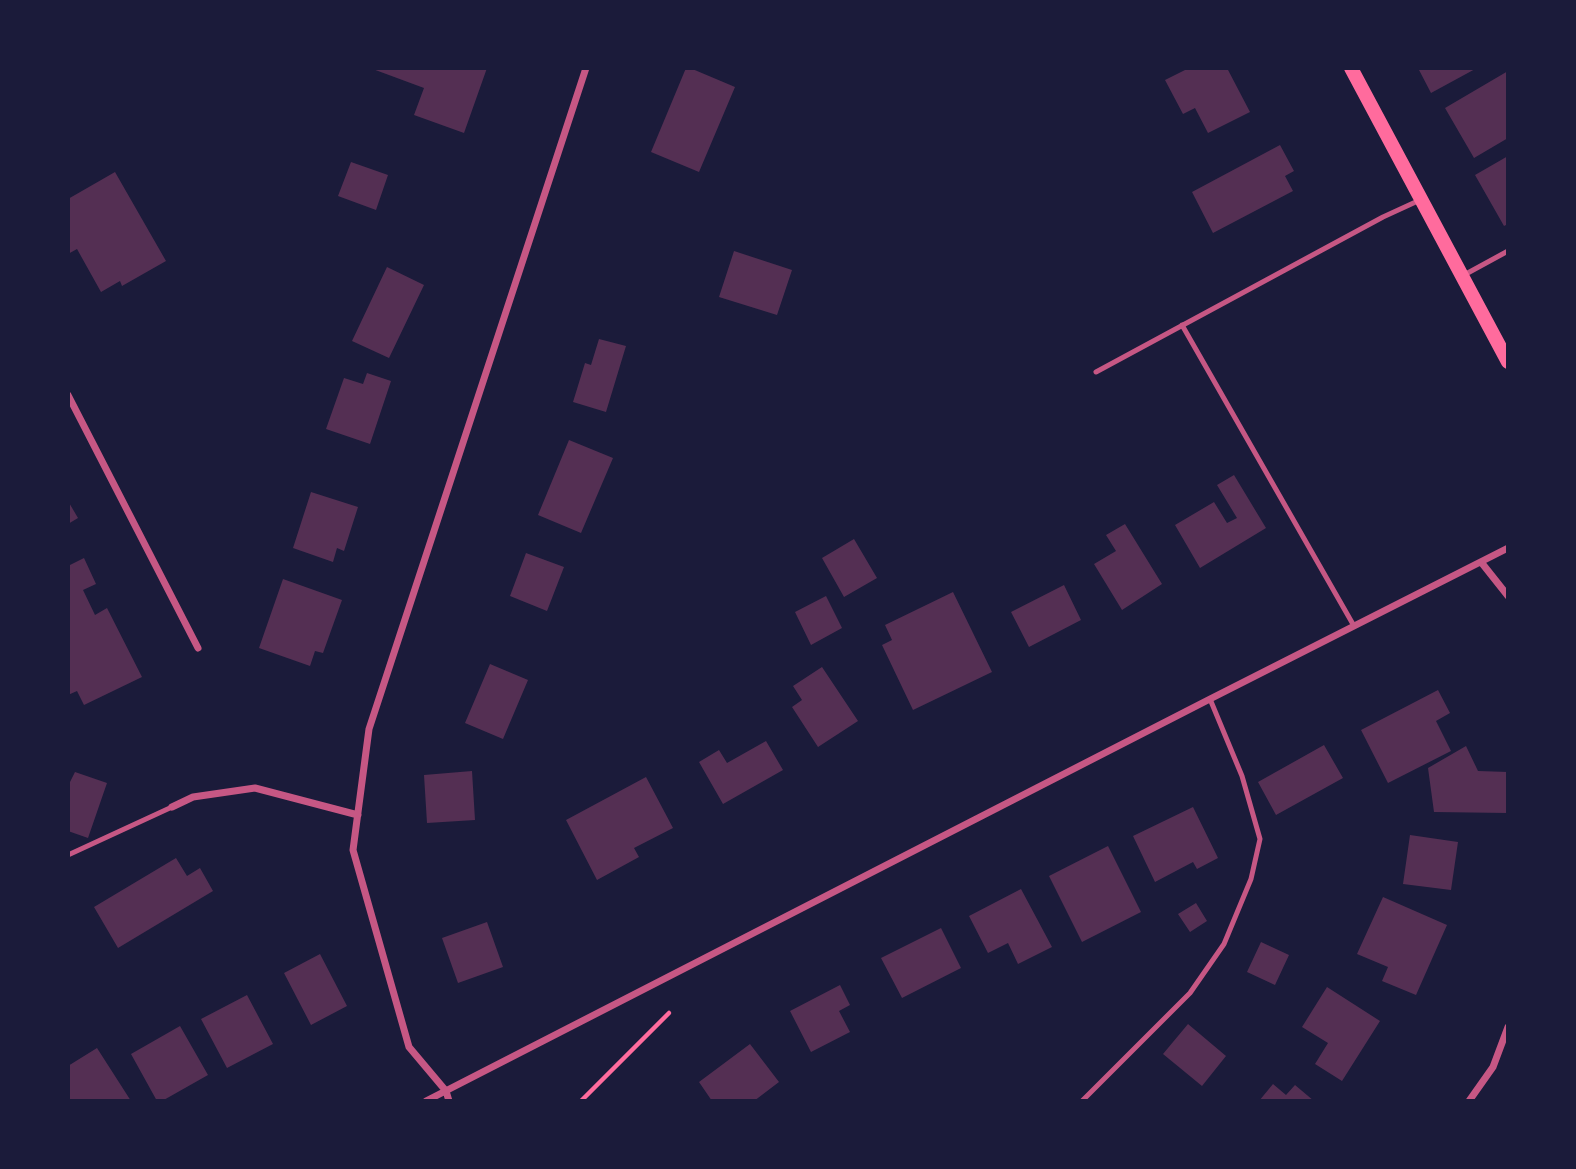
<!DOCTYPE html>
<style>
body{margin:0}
#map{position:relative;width:1576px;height:1169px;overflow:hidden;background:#1b1b3a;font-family:Literata,serif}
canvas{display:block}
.frame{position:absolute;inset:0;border:70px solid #1b1b3a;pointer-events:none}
</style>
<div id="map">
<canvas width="1576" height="1169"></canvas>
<div class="frame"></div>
</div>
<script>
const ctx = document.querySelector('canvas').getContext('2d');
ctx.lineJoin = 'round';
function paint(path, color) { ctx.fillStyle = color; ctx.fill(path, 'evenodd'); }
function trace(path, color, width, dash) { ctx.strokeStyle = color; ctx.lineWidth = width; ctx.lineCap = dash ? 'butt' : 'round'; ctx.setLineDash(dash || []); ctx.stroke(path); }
const building = new Path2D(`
 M370,68h117l-23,65 -50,-18 10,-27z
 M686,68h4l45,19 -36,85 -48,-20z
 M1189,68h38l23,44 -42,21 -13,-25 -12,6 -18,-34z
 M1418,68h59l-46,25z
 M1508,71v67l-34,20 -29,-50z
 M1280,145l14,26 -9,5 8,15 -80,42 -21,-41z
 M1508,156v68l-4,2 -29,-51z
 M351,162l37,13 -12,35 -38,-14z
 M115,172l51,89 -44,25 -2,-5 -19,11 -24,-43 -9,5v-55z
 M734,251l58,19 -15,45 -58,-18z
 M387,267l37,18 -35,73 -37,-17z
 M599,339l27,7 -20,66 -33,-10 12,-39 6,2z
 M367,373l24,8 -21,63 -44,-15 18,-51 19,6z
 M569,440l44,18 -32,75 -43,-18z
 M1234,475l32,53 -66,40 -25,-43 39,-23 13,21 10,-5 -20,-33z
 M311,492l47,15 -14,44 -7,-3 -4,14 -40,-14z
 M68,501l10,17 -10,6z
 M1125,524l37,60 -40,26 -28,-46 22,-13 -10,-16z
 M854,539l23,39 -33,19 -22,-39z
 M526,553l38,14 -17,44 -37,-15z
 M84,558l12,26 -13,6 12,25 12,-7 35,69 -58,28 -7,-14 -9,4v-129z
 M283,579l59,21 -19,53 -8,-2 -5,15 -51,-18z
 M1064,585l17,35 -52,27 -18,-35z
 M953,592l39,80 -79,38 -31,-65 10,-5 -7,-15z
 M826,596l16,32 -31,17 -16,-33z
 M490,664l38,16 -25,59 -38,-16z
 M822,667l36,54 -40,26 -26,-40 10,-7 -9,-14z
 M1438,690l12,23 -14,8 15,30 -63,32 -27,-53z
 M766,741l17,29 -60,34 -24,-42 20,-12 8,13z
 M1324,745l19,33 -67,37 -18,-33z
 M1466,746l12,25 30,1v41l-74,-1 -6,-44z
 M472,771l3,49 -48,3 -3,-48z
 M75,772l32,11 -19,55 -20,-7v-45z
 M646,777l27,51 -39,20 5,9 -42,23 -31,-60z
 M1193,807l25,51 -21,11 -4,-7 -38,20 -22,-46z
 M1410,835l48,7 -7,48 -48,-6z
 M1108,846l33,66 -59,30 -33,-66z
 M176,858l11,18 13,-8 13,23 -95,57 -24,-41z
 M1021,889l31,58 -34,17 -10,-21 -20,10 -19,-37z
 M1383,897l64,28 -31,70 -34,-14 6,-14 -31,-13z
 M1196,903l11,18 -17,11 -12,-18z
 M487,922l16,45 -45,16 -16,-45z
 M941,928l20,40 -59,30 -21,-40z
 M1261,942l28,13 -14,30 -28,-13z
 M320,954l27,52 -36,19 -27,-52z
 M840,985l10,20 -11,6 11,21 -39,20 -21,-41z
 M1327,987l53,34 -38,60 -27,-17 13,-21 -26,-16z
 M247,995l26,49 -46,24 -26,-49z
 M1188,1024l38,32 -24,30 -39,-32z
 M180,1026l28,49 -46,26h-5l-26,-47z
 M750,1044l29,38 -25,19h-42l-13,-19z
 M97,1048l34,53h-63v-35z
 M1273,1084l13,11 9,-10 19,16h-55z`);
const path = new Path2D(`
 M581,1101l88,-88`);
const service = new Path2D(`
 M1464,275l44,-24
 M1182,325l172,301
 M1096,372l287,-155 37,-17
 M68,855l104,-48
 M1082,1101l108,-108 34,-49 27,-65 9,-40 -18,-63 -32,-77`);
const minor = new Path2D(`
 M68,395l130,253
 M1481,562l27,34
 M172,807l21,-10 62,-9 103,27
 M426,1101l784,-402 298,-151
 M449,1101l-3,-10 -37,-44 -56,-197 16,-121 217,-661
 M1469,1101l24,-34 15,-40`);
const secondary = new Path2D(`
 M1351,68l157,294`);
paint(building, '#542f53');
trace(path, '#ff6b9d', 4.5);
trace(service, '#c65784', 5);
trace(minor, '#c65784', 7);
trace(secondary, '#ff6b9d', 14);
</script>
